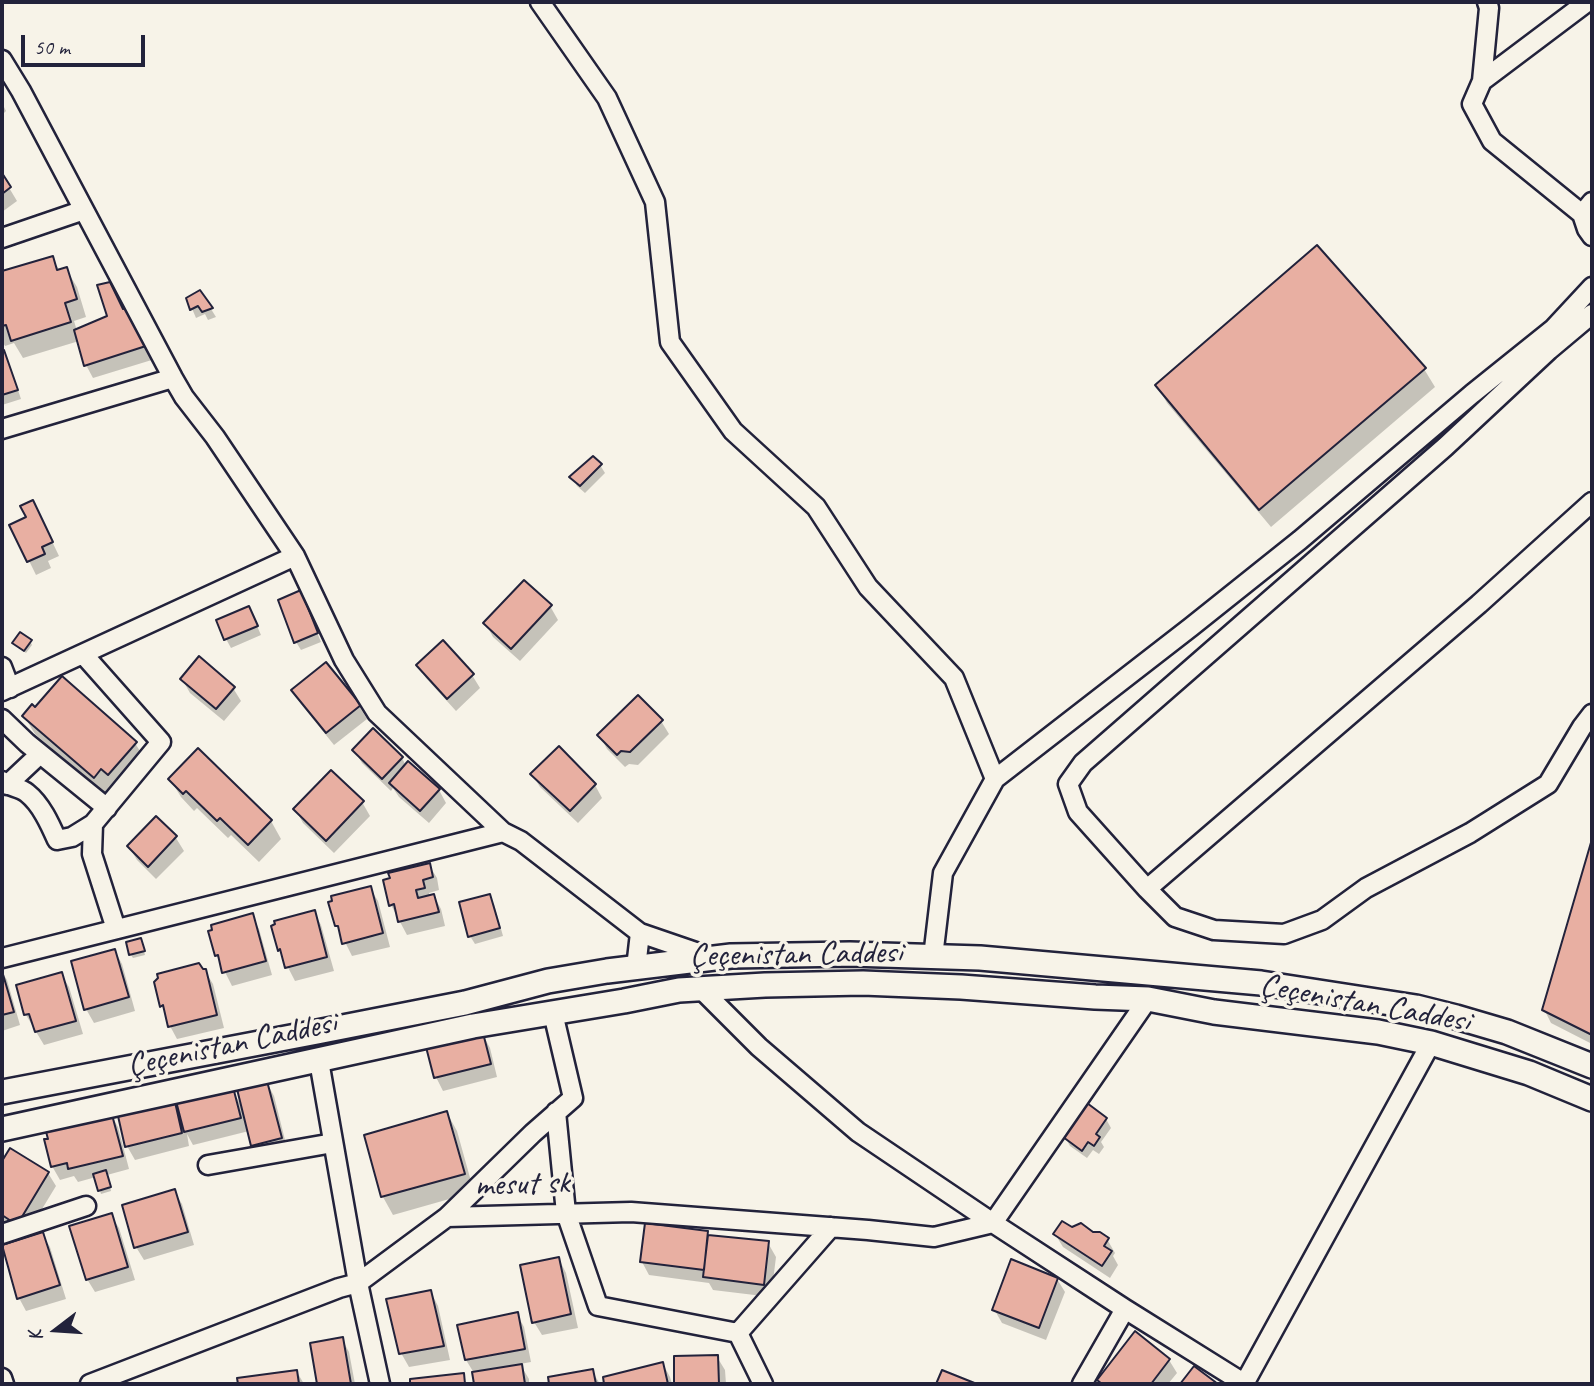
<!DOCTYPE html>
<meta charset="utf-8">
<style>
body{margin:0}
#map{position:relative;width:1594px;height:1386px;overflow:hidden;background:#f7f3e8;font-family:Caveat,sans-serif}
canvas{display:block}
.frame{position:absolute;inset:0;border:4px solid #22223b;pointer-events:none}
.north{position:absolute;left:21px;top:1295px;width:70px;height:70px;-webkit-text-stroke:5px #f7f3e8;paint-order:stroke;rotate:253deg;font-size:19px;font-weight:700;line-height:28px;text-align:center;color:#22223b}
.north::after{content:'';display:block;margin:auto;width:24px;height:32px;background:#22223b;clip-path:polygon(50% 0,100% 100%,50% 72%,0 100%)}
.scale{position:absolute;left:21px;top:35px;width:124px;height:32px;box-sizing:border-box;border:4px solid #22223b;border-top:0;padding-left:9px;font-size:21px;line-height:24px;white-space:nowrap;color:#22223b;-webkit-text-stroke:5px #f7f3e8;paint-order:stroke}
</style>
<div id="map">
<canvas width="1594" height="1386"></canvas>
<div class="frame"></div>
<div class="north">K</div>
<div class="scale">50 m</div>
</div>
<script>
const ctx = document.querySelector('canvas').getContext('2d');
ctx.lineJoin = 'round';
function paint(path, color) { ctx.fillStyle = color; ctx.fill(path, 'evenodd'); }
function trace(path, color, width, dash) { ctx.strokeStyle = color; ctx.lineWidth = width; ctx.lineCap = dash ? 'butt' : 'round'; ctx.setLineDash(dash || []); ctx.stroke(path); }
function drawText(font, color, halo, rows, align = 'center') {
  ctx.font = font + ' Caveat,sans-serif'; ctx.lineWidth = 7; ctx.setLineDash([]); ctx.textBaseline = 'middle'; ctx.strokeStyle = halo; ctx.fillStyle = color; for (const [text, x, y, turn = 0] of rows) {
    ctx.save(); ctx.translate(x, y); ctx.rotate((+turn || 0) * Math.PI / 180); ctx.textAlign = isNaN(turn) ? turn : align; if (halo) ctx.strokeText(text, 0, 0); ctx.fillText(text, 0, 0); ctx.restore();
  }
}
const shadow = new Path2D(`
 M2,103l4,8 -4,4z
 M2,176l15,25 -15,11z
 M52,258l8,13 6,-2 11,18 9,30 -12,4 3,10 46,-20 32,48 -62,19 -7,-13 -7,-24 -56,17 -9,-15 -9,3 -3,-5v-68z
 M200,292l11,17 5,8 -8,3 -3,-6 -9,4 -8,-19z
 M3,352l5,8 13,39 -19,6v-52z
 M1424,369l11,18 -164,140 -104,-124 -10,-18z
 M600,465l5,8 -20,20 -8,-7 -5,-9z
 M40,516l19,40 -11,5 3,7 -15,7 -24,-49z
 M300,592l21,50 -20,8 -5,-8z
 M550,606l8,14 -38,41 -27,-24 -7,-13z
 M253,617l8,18 -30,13 -5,-9z
 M30,641l2,4 -6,8 -9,-7 -2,-3z
 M418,665l54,10 8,13 -24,23 -30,-33z
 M182,679l51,9 8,13 -17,20 -34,-28z
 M293,691l66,15 8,13 -33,26 -33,-41z
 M24,716l111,27 11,18 -27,31 -7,-6 -7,9 -70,-61z
 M661,721l8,13 -31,31 -9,-1 -4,3 -18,-18 -7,-13z
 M354,750l48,8 4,8 33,24 7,13 -17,20 -30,-26 -6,-9 -2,3 -29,-28z
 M532,774l63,11 7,13 -24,25 -38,-36z
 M170,779l101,42 10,18 -22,23 -28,-27 -3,3 -31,-30 -3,3 -13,-14z
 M362,802l8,14 -36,37 -31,-30 -8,-14z
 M156,818l20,20 8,13 -28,28 -19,-19 -8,-13z
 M1592,845v199l-41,-21 -7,-14z
 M429,865l8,13 2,12 -10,3 1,4 4,-1 7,13 4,17 -38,9 -16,-30 1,-25z
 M370,888l8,13 12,46 -38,9 -15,-30z
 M489,896l5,8 9,32 -28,8 -5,-8z
 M314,912l7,13 13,46 -39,10 -16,-31 -6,-23z
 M252,915l7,14 13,46 -40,11 -15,-30 -7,-24z
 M142,943l3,12 -12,3 -2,-3z
 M115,951l7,13 13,47 -41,12 -8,-14z
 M205,971l8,13 11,44 -47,11 -7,-13 -3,-10 -5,-10 -6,-23z
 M2,972l5,8 13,45 -18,6z
 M61,974l8,13 14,47 -39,11 -18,-30z
 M483,1035l7,13 7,29 -54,14 -7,-14z
 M267,1083l7,13 14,56 -27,7 -8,-14 -4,-14 -56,14 -6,-11 2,12 -54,14 -8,-14 47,-42 6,11 52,-26 9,16z
 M110,1113l8,14 11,42 -22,6 4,16 -10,3 -5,-17 -18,5 -4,-6 -14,4 -8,-14z
 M447,1113l10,18 17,61 -81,23 -10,-18 -17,-61z
 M1106,1119l5,9 -10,14 3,5 -5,7 -6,-4 -6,8 -17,-12 -5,-9z
 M11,1150l37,23 8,13 -31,51 -23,-14v-59z
 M174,1191l8,13 12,41 -50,15 -8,-13z
 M111,1215l8,13 16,52 -40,12 -8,-13z
 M1072,1229l21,4 14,6 8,14 -2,3 5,9 -8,13 -47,-31 -8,-13z
 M707,1233l3,3 58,7 8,14 -5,40 -58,-7 -4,-7 -60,-8 -7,-13z
 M42,1234l8,13 16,52 -40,12 -7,-13z
 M559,1259l7,14 12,55 -36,7 -8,-13z
 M1057,1279l8,13 -19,48 -44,-17 -8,-14z
 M431,1292l7,14 12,54 -41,7 -8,-14z
 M517,1314l7,13 7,35 -11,2 9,15v5h-53l-2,-11 -8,-13z
 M342,1339l7,13 6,32h-36l-7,-40z
 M717,1357l8,13 1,14h-50l-1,-26z
 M1169,1360l8,13 -9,11h-67l-2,-3z
 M663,1364l7,13 2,7h-66l-1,-6z
 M592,1371l8,13h-49l-1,-5z
 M297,1372l7,12h-64l-1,-5z
 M223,1382l2,2h-21z`);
const building = new Path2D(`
 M2,173l9,14 -9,7z
 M1317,245l109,123 -167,142 -104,-125z
 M53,256l4,14 10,-3 10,32 -12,4 6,19 -60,19 -5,-16 -4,1v-55z
 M110,282l13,27 8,-4 18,40 -65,21 -10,-36 33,-14 -10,-31z
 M200,290l13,18 -11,4 -4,-6 -8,4 -4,-12z
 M4,350l14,40 -16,5v-44z
 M593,456l9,8 -22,22 -11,-9z
 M33,500l20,42 -11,5 3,7 -18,8 -18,-37 17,-8 -6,-11z
 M524,580l28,25 -41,44 -28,-26z
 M301,590l17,43 -24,10 -16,-43z
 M249,606l9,20 -34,14 -8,-20z
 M20,632l12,8 -8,11 -12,-8z
 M443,640l31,34 -27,25 -31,-34z
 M199,656l36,31 -19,22 -36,-30z
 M326,662l35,43 -35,28 -35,-43z
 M62,676l75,66 -29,33 -7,-6 -7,9 -72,-62 10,-12 3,3z
 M638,695l25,25 -33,32 -9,-1 -4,4 -20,-20z
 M373,728l30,29 -21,22 -30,-29z
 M559,746l37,38 -26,27 -40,-37z
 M198,748l74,72 -24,25 -28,-27 -3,3 -31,-30 -3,3 -15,-15z
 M408,761l32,28 -20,22 -31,-28z
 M331,770l33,31 -38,40 -33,-32z
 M156,816l21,20 -29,31 -21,-21z
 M1592,839v196l-50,-25z
 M430,863l3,14 -10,3 2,8 -9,2 2,8 16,-4 5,18 -41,10 -4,-18 -5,2 -6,-26 7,-2 -2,-5z
 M371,886l12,47 -41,11 -4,-18h-3l-7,-24 4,-1 -1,-5z
 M490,894l10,34 -32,9 -9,-35z
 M315,910l12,47 -42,11 -5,-19 -2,2 -7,-25 4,-2 -1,-3z
 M253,913l13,48 -44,12 -4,-18 -3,1 -7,-25 4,-1 -1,-5z
 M141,938l4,13 -16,4 -3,-13z
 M115,949l14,48 -45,13 -13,-49z
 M199,963l4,6h3l11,46 -49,12 -5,-22 -3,2 -6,-25 4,-4 -1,-4z
 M2,971l12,41 -12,3z
 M62,972l14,49 -41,11 -6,-18 -5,1 -8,-30z
 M483,1033l8,31 -57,14 -8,-31z
 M267,1081l15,57 -31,8 -14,-57z
 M233,1087l8,31 -57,14 -8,-31z
 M175,1102l7,31 -57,14 -7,-31z
 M1087,1103l20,15 -11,16 4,3 -6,9 -6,-4 -6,9 -19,-14z
 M111,1111l12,45 -55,13 -1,-6 -16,4 -7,-28h4l-3,-11z
 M447,1111l18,63 -84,23 -17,-62z
 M10,1148l39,24 -32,53 -15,-10v-54z
 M106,1170l5,17 -13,4 -5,-17z
 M175,1189l13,43 -54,16 -12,-43z
 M112,1213l16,54 -42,13 -17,-54z
 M1062,1221l10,6 9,-4 12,9h7l9,6 -5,8 8,5 -10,15 -49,-32z
 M645,1223l63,8 -4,39 -64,-8z
 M43,1232l17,53 -43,14 -15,-54z
 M708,1235l61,6 -5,44 -61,-8z
 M559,1257l12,57 -39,9 -12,-58z
 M1011,1259l47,19 -19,50 -47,-18z
 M431,1290l13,56 -45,8 -13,-55z
 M518,1312l7,37 -60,11 -8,-35z
 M1135,1331l35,28 -19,25h-49l-5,-4z
 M343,1337l8,47h-34l-7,-41z
 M718,1355l1,29h-45v-28z
 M663,1362l5,22h-64l-1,-7z
 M522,1364l3,20h-51l-2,-12z
 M1194,1366l24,18h-38z
 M593,1369l3,15h-47l-1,-7z
 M297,1370l2,14h-61l-1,-6z
 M942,1370l35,14h-41z
 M464,1373l1,11h-55v-5z`);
const minor = new Path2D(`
 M540,2l67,96 48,104 15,140 63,89 83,76 52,80 86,91 41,101
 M2,60l19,31 152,287 11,19 31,40 80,119 49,104 33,53 126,119 18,9 119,92 70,24
 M1482,81l7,-73 -2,-6
 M1592,202l-10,12 5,15 5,7
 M1582,214l-90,-73 -20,-37 10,-23 105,-79
 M2,238l82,-28
 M1592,314l-43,36 -104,97 -362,316 -15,21 10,28 69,77 28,28 39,13 70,4 38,-14 44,-32 104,-55 78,-49 34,-57 10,-13
 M2,429l171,-51
 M83,654l78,88 -68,82 -1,30 24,75
 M2,667l8,21
 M2,691l293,-135
 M2,719l25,24 80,65
 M2,781c7,6 18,6 25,12 14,11 23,31 30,47l15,-3 21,-13
 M7,785l33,-31
 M1147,889l332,-285 113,-102
 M933,957l10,-84 52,-94 196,-152 109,-87 172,-146 81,-65 39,-42
 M2,958l501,-126
 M636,968l4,-35
 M701,989l58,58 99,85 135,91 132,86 120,75
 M319,1061l39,222 22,101
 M556,1112l10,101 32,93 140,27 25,51
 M208,1165l125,-22
 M447,1217l86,-84 40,-35 -20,-85
 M993,1223l155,-224
 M2,1234l84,-28
 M738,1333l93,-106
 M2,1378l2,6
 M90,1384l249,-96 19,-5 89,-66 184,-5 237,18 66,7 59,-14
 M1082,1384l43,-75
 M1244,1384l187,-341`);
const major = new Path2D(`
 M2,1092l315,-60 148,-29 83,-22 59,-10 124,-15 119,-2 130,4 281,25 155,24 40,10 51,15 85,34
 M2,1129l471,-103 151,-25 55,-11 86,-5 98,-2 98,4 134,10 53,2 66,13 164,20 53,11 98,30 63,26`);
const streetNames = [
 ["Çeçenistan Caddesi",796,955,-1],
 ["Çeçenistan Caddesi",1365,1004,10],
 ["Çeçenistan Caddesi",232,1045,-12],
 ["mesut sk",522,1185,-2]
];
paint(shadow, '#0003');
paint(building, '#e8afa2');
trace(building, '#22223b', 2);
trace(minor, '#22223b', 23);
trace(major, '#22223b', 28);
trace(minor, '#f7f3e8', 18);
trace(major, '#f7f3e8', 23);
drawText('33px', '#22223b', '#f7f3e8', streetNames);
</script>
